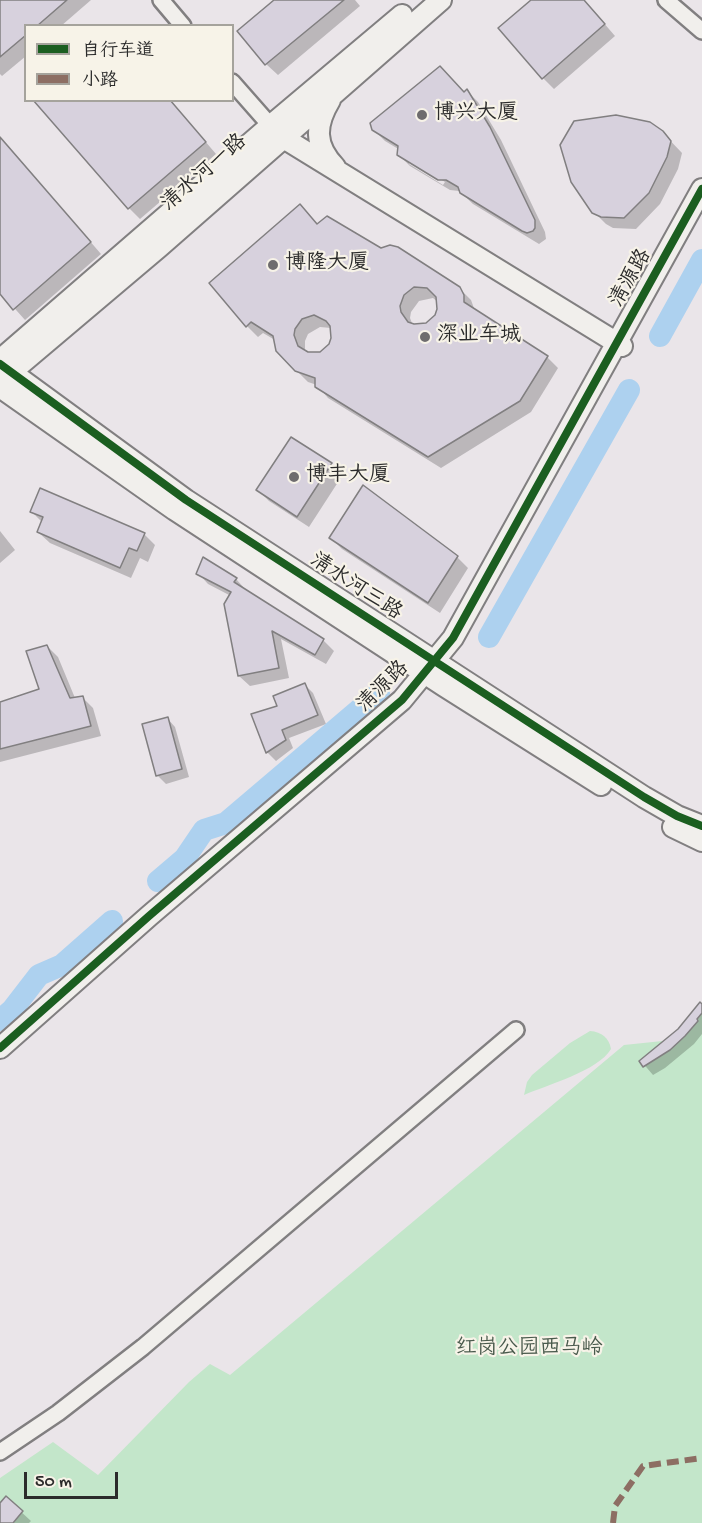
<!DOCTYPE html>
<meta charset="utf-8">
<style>
body{margin:0}
#map{position:relative;width:702px;height:1523px;overflow:hidden;background:#eae5e9;font-family:"Gochi Hand","LXGW WenKai TC",sans-serif}
canvas{display:block}
.legend{position:absolute;left:24px;top:24px;width:210px;height:78px;box-sizing:border-box;background:#f7f3e8;border:2px solid #a5a39c;margin:0;padding:8px 10px;list-style:none;font-size:18px;color:#2b2b2b}
.legend li{display:flex;align-items:center;gap:12px;height:30px}
.legend b{width:30px;border:2px solid #a5a39c}
.scale{position:absolute;left:24px;top:1472px;width:94px;height:27px;box-sizing:border-box;border:3px solid #2b2b2b;border-top:0;padding-left:8px;font-size:18px;line-height:21px;white-space:nowrap;color:#2b2b2b;-webkit-text-stroke:4px #f7f3e8;paint-order:stroke}
</style>
<div id="map">
<canvas width="702" height="1523"></canvas>
<ul class="legend">
<li><b style="height:8px;background:#1b5e20"></b>自行车道</li>
<li><b style="height:8px;background:#8d6e63"></b>小路</li>
</ul>
<div class="scale">50 m</div>
</div>
<script>
const ctx = document.querySelector('canvas').getContext('2d');
ctx.lineJoin = 'round';
function paint(path, color) { ctx.fillStyle = color; ctx.fill(path, 'evenodd'); }
function trace(path, color, width, dash) { ctx.strokeStyle = color; ctx.lineWidth = width; ctx.lineCap = dash ? 'butt' : 'round'; ctx.setLineDash(dash || []); ctx.stroke(path); }
function drawText(font, color, halo, rows, align = 'center') {
  ctx.font = font + ' "Gochi Hand","LXGW WenKai TC",sans-serif'; ctx.lineWidth = 4.5; ctx.setLineDash([]); ctx.textBaseline = 'middle'; ctx.strokeStyle = halo; ctx.fillStyle = color; for (const [text, x, y, turn = 0] of rows) {
    ctx.save(); ctx.translate(x, y); ctx.rotate((+turn || 0) * Math.PI / 180); ctx.textAlign = isNaN(turn) ? turn : align; if (halo) ctx.strokeText(text, 0, 0); ctx.fillText(text, 0, 0); ctx.restore();
  }
}
const green = new Path2D(`
 M702,1007v516h-702v-45l53,-36 45,33 91,-93 21,-18 20,11 394,-330 48,-5z
 M590,1031c12,1 19,7 21,18 -13,22 -64,36 -87,46l3,-13 5,-7 38,-32z`);
const shadow = new Path2D(`
 M0,0h91l-30,26h-35v30l-24,20 -2,-2z
 M277,0h78l5,6 -82,69 -12,-11z
 M533,0h51l31,36 -61,53 -11,-11z
 M467,91l11,11 23,38 44,92 1,7 -7,5 -66,-40 -14,-13 -9,-1 -40,-24 -11,-11 1,-5 -15,-9 -12,-12zM409,160l36,22 -2,3 -34,-21z
 M170,100l46,54 -76,65 -11,-11z
 M662,132l20,21 -4,16 -18,35 -24,25 -23,-1 -7,-4 -12,-12z
 M0,137l101,117 -76,66 -25,-28z
 M318,226l63,24 78,38 12,12 4,11 72,46 11,11 -27,44 -90,56 -113,-70 -11,-13 -9,-3 -12,-12 -21,-30 -12,-7 -5,4 -11,-11zM433,298l6,5 -3,13 -10,8 -13,2 -3,-8 1,-6 8,-11zM320,327l11,1 2,10 -3,7 -10,8h-15v-12l3,-7z
 M331,465l11,11 -33,51 -40,-26 -11,-11z
 M31,511l113,23 11,11 -7,17 -8,-4 -9,20 -81,-35 -12,-11 4,-10z
 M0,531l15,19 -15,13z
 M331,538l126,19 11,11 -28,45 -98,-64z
 M198,573l38,6 10,11 77,50 11,11 -8,13 -45,-25 8,39 -39,8 -11,-10 -8,-80 -23,-12z
 M47,646l11,11 17,41 7,-1 11,11 8,28 -101,26v-52l41,-20z
 M305,685l8,8 13,31 -37,14 4,10 -17,13 -9,-9 -14,-37 26,-8z
 M167,718l8,9 14,50 -23,7 -8,-8 -14,-51z
 M702,1006v28l-8,10 -29,24 -12,7 -12,-14 38,-31z
 M6,1498l25,23 -2,2h-29v-18z`);
const river = new Path2D(`
 M660,336l42,-76
 M489,637l140,-247
 M158,881l27,-23 19,-28 22,-7 153,-130
 M0,1020l12,-10 27,-35 23,-10 50,-44`);
const building = new Path2D(`
 M0,0h67l-30,26h-11v9l-26,22z
 M274,0h70l-79,65 -28,-34z
 M531,0h53l21,24 -63,55 -44,-51z
 M440,66l24,26 3,-3 23,38 45,93v8l-2,3 -6,2 -5,-2 -62,-38 -2,-6 -12,-7h-8l-41,-25 1,-9 -26,-16 -2,-7z
 M33,100h137l36,42 -78,67z
 M616,115l34,7 13,9 8,10 -4,16 -18,36 -25,25 -23,-1 -9,-4 -21,-31 -11,-37 14,-24z
 M0,137l91,105 -78,68 -13,-16z
 M300,204l17,20 10,-8 54,32 9,-3 8,2 62,40 4,8v7l84,54 -28,45 -92,56 -113,-70v-9l-20,-7 -19,-20 -3,-15 -22,-14 -5,5 -37,-44zM414,287l13,1 9,9 1,12 -2,6 -9,8 -12,1 -6,-2 -7,-10 -1,-6 4,-11zM314,315l12,6 4,5 1,12 -2,6 -9,8h-12l-10,-6 -4,-11 1,-6 7,-10z
 M291,437l41,26 -35,54 -41,-27z
 M363,485l95,71 -30,47 -99,-65z
 M40,488l105,45 -8,18 -8,-3 -9,20 -83,-36 6,-15 -13,-5z
 M203,557l34,21 -3,4 90,57 -9,16 -43,-24 7,37 -41,8 -14,-72 7,-12 -35,-18z
 M47,645l23,53 13,-2 8,30 -91,23v-47l39,-13 -13,-38z
 M305,683l13,32 -36,15 4,10 -20,13 -15,-39 26,-8 -4,-10z
 M168,717l14,52 -26,7 -14,-52z
 M700,1002l2,2v9l-5,6 1,2 -13,15 -15,14 -27,17 -4,-6 39,-32z
 M6,1496l17,15 -10,12h-13v-20z`);
const minor = new Path2D(`
 M161,0l22,26
 M666,0l36,31
 M232,82l44,50
 M0,1452l58,-39 85,-66 373,-317`);
const tertiary = new Path2D(`
 M330,100c-15,25 -16,45 5,67
 M282,137l340,209
 M0,360l270,-234 132,-111
 M0,364l186,136 458,297 33,19 25,10
 M4,378l155,-131 282,-247
 M0,387l175,123 269,176 157,99
 M673,827l29,14
 M0,1048l149,-132 253,-216 51,-62 249,-449`);
const quiet = new Path2D(`
 M613,1523l2,-17 28,-40 59,-8`);
const cycleway = new Path2D(`
 M0,364l186,136 458,297 33,19 25,10
 M0,1048l149,-132 253,-216 51,-62 249,-449`);
const markers = [
 [422,115,6,"#6e6c6e"],
 [273,265,6,"#6e6c6e"],
 [425,337,6,"#6e6c6e"],
 [294,477,6,"#6e6c6e"]
];
const poiNames = [
 ["博兴大厦",434,115],
 ["博隆大厦",285,265],
 ["深业车城",437,337],
 ["博丰大厦",306,477]
];
const streetNames = [
 ["清水河一路",205,174,-41],
 ["清源路",632,279,-61],
 ["清水河三路",355,588,33],
 ["清源路",384,688,-45]
];
const parkNames = [
 ["红岗公园西马岭",529,1350]
];
paint(green, '#c3e6ca');
paint(shadow, '#0003');
trace(river, '#add1ef', 22);
paint(building, '#d7d1dd');
trace(building, '#817f80', 1.5);
trace(minor, '#817f80', 20);
trace(tertiary, '#817f80', 24);
trace(minor, '#f1efec', 15);
trace(tertiary, '#f1efec', 20);
trace(quiet, '#8d6e63', 6, [12, 6]);
trace(cycleway, '#1b5e20', 8);
for (const [x, y, r, color] of markers) { const dot = new Path2D(); dot.arc(x, y, r, 0, 2 * Math.PI); ctx.fillStyle = color; ctx.fill(dot); trace(dot, '#f7f3e8', 2); }
drawText('21px', '#2b2b2b', '#f7f3e8', poiNames, 'left');
drawText('21px', '#2b2b2b', '#f7f3e8', streetNames);
drawText('21px', '#495a4c', '#f7f3e8', parkNames);
</script>
